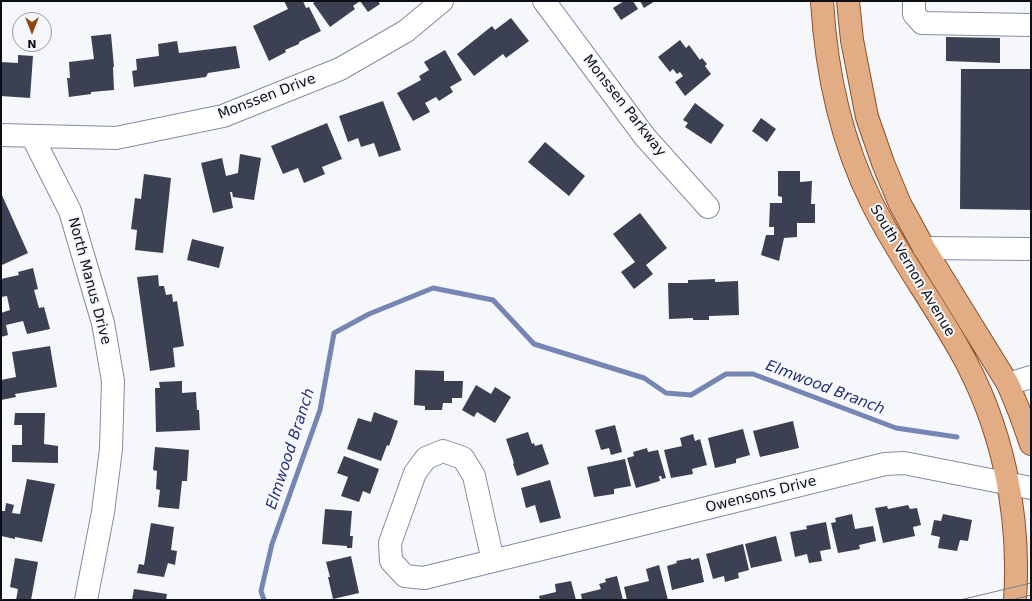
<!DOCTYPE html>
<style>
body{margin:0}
#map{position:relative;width:1032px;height:601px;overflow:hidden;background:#f5f7fb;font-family:"DejaVu Sans",sans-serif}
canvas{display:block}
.frame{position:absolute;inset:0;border:2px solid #0d0f17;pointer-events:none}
.north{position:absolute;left:12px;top:12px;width:40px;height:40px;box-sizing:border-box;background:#f5f7fb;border:1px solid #989aa0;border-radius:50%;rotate:180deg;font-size:11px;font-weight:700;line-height:16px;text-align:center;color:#0d0f17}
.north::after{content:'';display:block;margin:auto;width:14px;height:18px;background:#884615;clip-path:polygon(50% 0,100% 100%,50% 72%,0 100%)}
</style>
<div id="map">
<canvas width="1032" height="601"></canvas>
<div class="frame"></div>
<div class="north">N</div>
</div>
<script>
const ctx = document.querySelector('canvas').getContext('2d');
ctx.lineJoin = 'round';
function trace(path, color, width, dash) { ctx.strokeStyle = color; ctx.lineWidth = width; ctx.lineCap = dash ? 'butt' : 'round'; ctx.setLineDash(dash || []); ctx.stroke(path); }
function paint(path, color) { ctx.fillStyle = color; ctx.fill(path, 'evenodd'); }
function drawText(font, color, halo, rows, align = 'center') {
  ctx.font = font + ' "DejaVu Sans",sans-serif'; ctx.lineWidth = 4; ctx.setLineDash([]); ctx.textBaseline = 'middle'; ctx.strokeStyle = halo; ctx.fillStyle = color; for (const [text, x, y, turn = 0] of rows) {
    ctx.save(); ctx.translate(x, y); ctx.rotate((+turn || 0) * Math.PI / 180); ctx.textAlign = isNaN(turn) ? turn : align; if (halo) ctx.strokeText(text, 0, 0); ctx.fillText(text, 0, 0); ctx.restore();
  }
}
const stream = new Path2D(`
 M264,600l-3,-9 11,-47 48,-134 14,-77 35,-19 64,-26 60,12 41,44 110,34 22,15 25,2 35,-21h27l143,54 61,9`);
const building = new Path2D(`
 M284,1h19l3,7 3,-1 12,24 -22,11v2l-14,6 1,2 -17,9 -16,-35 35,-17z
 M316,1h44l-7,5 2,3 -25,18 -17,-24z
 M360,1h18l2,3 -12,8z
 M624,1h9l5,8 -17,11 -8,-12z
 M640,1h15l-11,7z
 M511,18l18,23 -23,17 -3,-4 -29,22 -17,-22 35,-28 3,4z
 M111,34l3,33h-1l1,23 -23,2v2l-22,3 -2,-19h3l-1,-16 25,-3 -3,-23z
 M946,37l54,1v25l-54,-2z
 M680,40l6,8 3,-3 11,15 2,-2 5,6 -2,2 6,8 -26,22 -10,-14 8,-6 -3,-4 -3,2 -4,-5 -3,3 -12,-15z
 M177,41l2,12 57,-7 4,22 -32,5 -2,4 -72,10 -2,-16 5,-1 -1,-11 23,-3 -1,-12z
 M445,50l17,30 -12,7 3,5 -14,9 -3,-4 -11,6 5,9 -17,9 -16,-28 24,-13 -2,-4 10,-6 -5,-8z
 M18,55l15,1 -3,42 -29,-2v-34l17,1z
 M961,69h70v141l-71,-1z
 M383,101l18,49 -22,7 -5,-14 -13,4 -3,-9 -10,4 -9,-26z
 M695,103l29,22 -13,19 -26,-17 3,-4 -5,-3z
 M761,118l15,11 -9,13 -15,-11z
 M327,123l15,36 -20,8 3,7 -21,9 -6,-15 -15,6 -12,-28z
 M545,142l40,34 -16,20 -41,-34z
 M240,154l21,4 -7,42 -21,-3 -1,-5h-2l3,16 -20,5 -12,-50 21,-5 4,18 12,-3z
 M778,171h22v11l12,-1 -1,23h4v19h-18v14l-13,1 -5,23 -18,-6 5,-20h8v-8h-5l1,-24h12v-6l-4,-1z
 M144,174l27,4 -8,75 -28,-3 2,-20 -6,-1 4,-31 6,1z
 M1,193l27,60 -26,12 -1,-1z
 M640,213l27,35 -21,17 7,9 -19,15 -13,-17 14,-10 -22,-28z
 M192,239l32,8 -5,21 -32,-8z
 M33,268l5,21 -4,1 5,18 5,-1 6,22 -23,5 -4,-13 -17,4 2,10 -7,2v-24l9,-3 -3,-14 -6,1v-18l18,-4 -1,-3z
 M158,275l1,11h5l2,9 6,-1 1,8 4,-1 7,45 -11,2 2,19 -25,4 -13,-94z
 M715,279v3l23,-1 1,34 -30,1v4h-16v-2l-24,1 -1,-36h20v-3z
 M50,346l7,41 -42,7 1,3 -15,3v-20l15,-3 -4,-25z
 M415,370l29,1v10h19l-1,17h-10v5h-9l-1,7h-17v-4l-11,-1z
 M182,381v12l14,-1 1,18h2l1,20 -44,2 -1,-44h5l-1,-6z
 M476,385l15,9 4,-7 16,10 -16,26 -18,-11 -3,5 -12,-7z
 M374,412l24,9 -9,25 -2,-1 -6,16 -34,-12 11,-31 13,4z
 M15,413h30l-1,31 14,2v17l-46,-1v-17h10v-20h-8z
 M793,421l6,27 -39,9 -7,-26z
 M615,425l7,27 -11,3 -2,-7 -8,2 -6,-20z
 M743,429l7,26 -14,4v4l-21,5 -7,-30z
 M528,432l4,12 2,-1 1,3 7,-2 7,20 -32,12 -4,-12 1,-1 -8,-24z
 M693,434l2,7 5,-2 7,26 -15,4 1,5 -22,4 -7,-28 18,-4 -2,-8z
 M155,447l34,3 -2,31h-5l-3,28 -21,-2 2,-17 -4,-1 1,-18 -4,-1z
 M647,448l1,4 10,-2 8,28 -4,1 -1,-3h-2l1,5 -24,7 -9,-30 7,-2 -1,-4z
 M344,456l35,13 -9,25 -7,-3 -4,11 -18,-6 7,-19 -11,-4z
 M625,459l6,27 -17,3v5l-20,3 -7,-30z
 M27,479l28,5 -13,58 -27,-5v2l-14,-3v-25h4l1,-8 8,2 -2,8 8,1z
 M550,480l11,38 -21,5 -5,-18 -9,3 -5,-20z
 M908,505l2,4 7,-1 4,17 -8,2 2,9 -32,7 -8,-35 12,-2 1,3z
 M325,509l27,2 -2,25h3l-1,12h-5v-2l-25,-2z
 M852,514l3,15 18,-3 3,15 -17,4 1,4 -22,4 -7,-30 5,-1 -1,-4z
 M943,514l29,6 -4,21 -8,-1 -3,11 -19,-3 2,-11 -9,-2 3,-15 7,1z
 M826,522l5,27 -11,2 2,10 -13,2 -2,-9 -12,3 -5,-25 17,-3 -1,-3z
 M151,523l23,4 -3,23 6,1 -2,14 -7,-2 -4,14 -27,-4 2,-9 5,1z
 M776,536l6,25 -31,7 -6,-24z
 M743,544l6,26 -11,3 1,5 -14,4 -1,-6 -11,3 -7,-25z
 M351,556l8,37 -26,6 -5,-22h2l-4,-15z
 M15,558l23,4 -7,38h-15l2,-11 -8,-2z
 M691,558v2l8,-2 5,24 -32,8 -5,-24 10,-3 -1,-2z
 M659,565l9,35h-41l-3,-13 25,-6 -3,-12z
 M617,576l6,24h-41l-1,-6 20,-5 -2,-5 7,-2 -1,-3z
 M571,581l5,19h-36l-1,-4 17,-4 -1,-8z
 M134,589l33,5 -1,6h-34z`);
const minor = new Path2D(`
 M544,1l101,136 63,70
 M914,1v13l8,9 109,2
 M1,135l115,3 107,-22 117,-47 66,-38 36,-30
 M32,136l38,75 33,112 10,58 -2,68 -8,63 -17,88
 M924,248l107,1
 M1008,384l23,-7
 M493,561l-19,-85 -11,-18 -20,-7 -17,7 -11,15 -25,70 1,18 14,15 19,2 461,-114 19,-1 127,25`);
const major = new Path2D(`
 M822,1c4,68 19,140 50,202 25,51 59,96 87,146 43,75 62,165 56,251
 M848,1l4,39 15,77 16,46 17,41 24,44 84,136 12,29 11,31`);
const tram = new Path2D(`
 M960,600l71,-17
 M1012,600l19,-5`);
const streetNames = [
 ["Monssen Drive",267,97,-21],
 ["Monssen Parkway",624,106,52],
 ["South Vernon Avenue",912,271,59],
 ["North Manus Drive",89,281,75],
 ["Owensons Drive",761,495,-14]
];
const waterNames = [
 ["Elmwood Branch",825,388,21],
 ["Elmwood Branch",291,449,-72]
];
trace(stream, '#7685b3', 5);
paint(building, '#3b4153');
trace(minor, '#858ca1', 24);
trace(major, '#8b512a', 24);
trace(minor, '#fff', 22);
trace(major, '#e2ac85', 22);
trace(tram, '#7e8086', 1);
drawText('14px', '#0d0f17', '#f5f7fb', streetNames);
drawText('italic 15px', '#243179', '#f5f7fb', waterNames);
</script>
